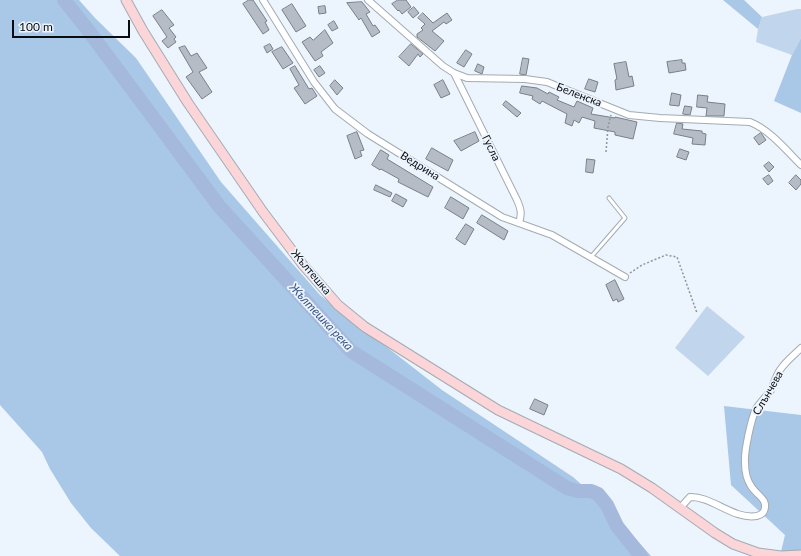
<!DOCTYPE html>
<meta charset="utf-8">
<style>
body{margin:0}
#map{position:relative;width:801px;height:556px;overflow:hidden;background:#ecf4fd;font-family:Lato,sans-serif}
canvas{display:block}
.scale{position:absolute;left:12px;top:20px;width:118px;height:18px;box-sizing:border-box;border:2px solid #0a0d10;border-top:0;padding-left:5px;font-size:12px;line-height:14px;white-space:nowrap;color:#0a0d10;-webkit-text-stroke:3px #ecf4fd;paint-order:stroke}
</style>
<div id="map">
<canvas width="801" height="556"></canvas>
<div class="scale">100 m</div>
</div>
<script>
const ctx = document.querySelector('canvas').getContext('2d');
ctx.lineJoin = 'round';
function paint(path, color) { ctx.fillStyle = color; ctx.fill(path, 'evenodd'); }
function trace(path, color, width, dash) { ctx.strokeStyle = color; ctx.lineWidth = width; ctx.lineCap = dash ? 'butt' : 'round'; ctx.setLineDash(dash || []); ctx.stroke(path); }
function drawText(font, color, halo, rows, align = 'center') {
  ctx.font = font + ' Lato,sans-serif'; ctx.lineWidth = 3.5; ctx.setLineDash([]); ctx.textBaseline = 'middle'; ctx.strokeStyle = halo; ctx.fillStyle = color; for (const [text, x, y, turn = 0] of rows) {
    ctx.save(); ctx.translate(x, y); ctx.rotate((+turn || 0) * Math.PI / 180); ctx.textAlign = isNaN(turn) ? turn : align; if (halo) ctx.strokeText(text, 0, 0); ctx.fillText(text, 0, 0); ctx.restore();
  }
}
const green = new Path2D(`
 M797,9h4v29l-9,17 -36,-13 2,-13 4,-12z
 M707,306l38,31 -37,39 -33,-28z`);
const forest = new Path2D(`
 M0,0h79l16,18 41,40 85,124 99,113 122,95 131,87 36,32 42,47h-531l-29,-28 -20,-25 -21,-34 -8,-17 -42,-47z
 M723,0h21l18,17 -4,12z
 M801,38v75l-27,-12 18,-46z
 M724,406l77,9v141h-21l5,-21 -54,-50z`);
const river = new Path2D(`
 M64,0l24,30 131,176 132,145 216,137 11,3h13l7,3 9,11 10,21 24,30`);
const building = new Path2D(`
 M249,0h4l14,21 -2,1 4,8 -6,4 -20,-30z
 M398,0h8l5,7 -9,7 -3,-4 -1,1 -6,-7z
 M362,2l8,10 -4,2 7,12 2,-1 5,7 -8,5 -11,-19 -2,2 -12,-17z
 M292,4l14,22 -10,6 -14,-22z
 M325,6l1,7 -7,1 -1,-7z
 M414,7l5,6 -6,5 -5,-6z
 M162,10l12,15 -5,3 7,9 -2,2 2,3 -8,6 -6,-7 5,-4 -14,-21z
 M423,13l10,10 14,-10 5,7 -6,4 -2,-2 -12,9 12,10 -9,10 -18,-14v-3l6,-4 -2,-2 4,-4 -7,-6z
 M334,21l4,7 -6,3 -4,-6z
 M325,30l8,13 -12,9 2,4 -8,5 -13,-19 8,-5 3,3z
 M270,44l3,5 -6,4 -3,-6z
 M411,44l12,10 -3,3 -2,-3 -9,12 -10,-9z
 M185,46l6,10 6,-3 10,15 -8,4 13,20 -10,7 -16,-22 7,-5 -14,-24z
 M282,47l11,16 -10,6 -11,-17z
 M466,50l6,4 -8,13 -7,-4z
 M523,58l6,1 -3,16 -6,-1z
 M682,60v3h3l1,7 -17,3 -2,-11z
 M626,62l3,15 3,-1 2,10 -18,4 -1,-10 2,-1 -3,-15z
 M478,64l6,3 -2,7 -7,-3z
 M295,66l14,23 3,-1 5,8 -12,8 -11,-16 5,-3 -9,-16z
 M320,66l5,7 -6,4 -5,-7z
 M589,79l9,3 -3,10 -10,-3z
 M335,80l8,8 -6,7 -7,-9z
 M443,80l7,14 -9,4 -7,-13z
 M522,86l15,2 11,6 1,-2 10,5 -2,3 17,7 3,-6 16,7 -2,6 24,4v-1l22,5 -4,17 -18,-4v-3l-21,-4 1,-7 -13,-4 -3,6 -5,-3 -2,6 -7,-3 2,-9 -25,-13 -2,3 -8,-5 1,-3 -13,-3z
 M672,93l9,2 -2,11 -9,-1z
 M698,95l10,1 -1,6 18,2 -1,12h-18l1,-8 -10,-1z
 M506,101l15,12 -4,4 -14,-12z
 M685,106l7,1 -2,8 -7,-1z
 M677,123l6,1 -1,5 20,2v2l4,1 -1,11 -13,-1 1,-6 -19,-4z
 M357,132l7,18 -4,1 2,5 -7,3 -8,-23z
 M475,132l4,9 -18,10 -7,-10z
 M761,133l5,7 -7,5 -5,-7z
 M432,148l21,12 -5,11 -22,-12z
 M680,149l9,3 -3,8 -9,-3z
 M381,150l8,5 -2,4 46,28 -5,10 -30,-15 1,-3 -18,-10 -1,1 -8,-5z
 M587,159l8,1 -2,13 -7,-1z
 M769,162l5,5 -5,5 -5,-6z
 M769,175l4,6 -5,4 -5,-6z
 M796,175l5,5v4l-5,6 -7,-7z
 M376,185l16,8 -2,4 -16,-7z
 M396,194l11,6 -4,7 -11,-6z
 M451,197l18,11 -6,11 -18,-11z
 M482,215l26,16 -4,9 -27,-17z
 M466,224l8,5 -9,16 -9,-6z
 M615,280l9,19 -6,3 -1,-3 -4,2 -7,-16z
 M535,399l13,6 -4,10 -14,-6z`);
const path = new Path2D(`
 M606,152l2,-25 3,-12
 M630,273l12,-8 24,-10 11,2 20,56`);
const service = new Path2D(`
 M591,257l34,-39 -16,-20`);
const minor = new Path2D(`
 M263,0l51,82 21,27 33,25 134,83 50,18 73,42
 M368,0l75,66 11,7 13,5 58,1 22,3 82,33 31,3 90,4c20,8 36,28 51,43
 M454,73l63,127c4,9 5,14 2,23
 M680,508l10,-11c22,-1 43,23 67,19 3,-1 6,-2 7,-5 5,-12 -8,-16 -13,-25 -4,-6 -6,-16 -6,-23 -1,-11 6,-44 11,-54 4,-7 11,-13 15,-19 3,-7 5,-14 9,-20 5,-8 14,-15 21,-22`);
const secondary = new Path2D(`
 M126,0l17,31 45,72 75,109 40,53 35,40 27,22 133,83 123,59 31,19 63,45 18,11 25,9 23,3 20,-1`);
const streetNames = [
 ["Беленска",579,95,21],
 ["Гусла",491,148,64],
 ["Ведрина",420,166,32],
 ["Жълтешка",311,272,50],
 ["Слънчева",768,393,-60]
];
const waterNames = [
 ["Жълтешка река",321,317,47]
];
paint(green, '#c1d6ed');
paint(forest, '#a9c7e7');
trace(river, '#a4b9dc', 14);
paint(building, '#b5bcc5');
trace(building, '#787f87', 1);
trace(service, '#a3abb3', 5);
trace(minor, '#a3abb3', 8);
trace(secondary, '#a3abb3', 11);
trace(path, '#8f959c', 1.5, [2, 2]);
trace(service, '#fff', 3);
trace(minor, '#fff', 6);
trace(secondary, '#fbd5d7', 9);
drawText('11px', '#0a0d10', '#ecf4fd', streetNames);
drawText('italic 12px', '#395484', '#ecf4fd', waterNames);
</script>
